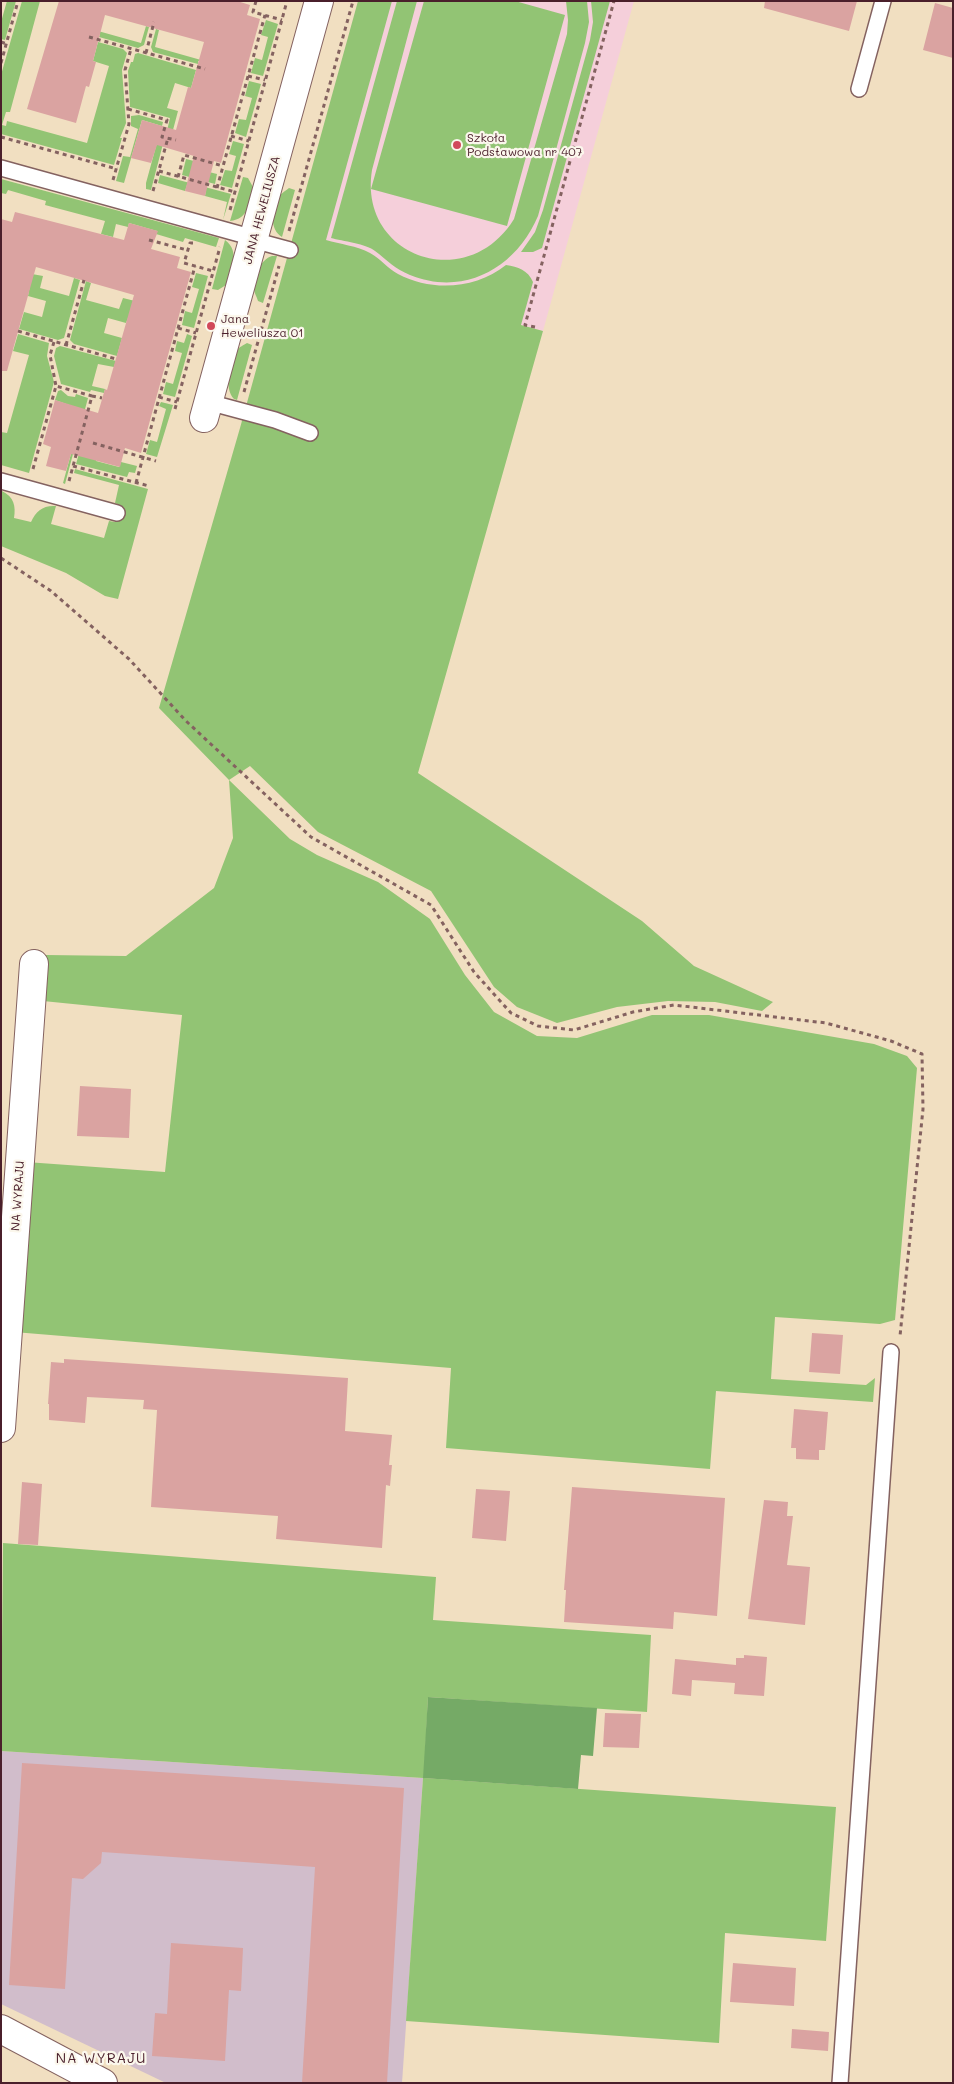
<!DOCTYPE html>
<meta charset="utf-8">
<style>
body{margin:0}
#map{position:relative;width:954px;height:2084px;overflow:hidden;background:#f1dfc1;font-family:Mali,sans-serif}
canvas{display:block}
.frame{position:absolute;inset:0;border:2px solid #4a1f2b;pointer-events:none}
</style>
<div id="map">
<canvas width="954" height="2084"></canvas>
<div class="frame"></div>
</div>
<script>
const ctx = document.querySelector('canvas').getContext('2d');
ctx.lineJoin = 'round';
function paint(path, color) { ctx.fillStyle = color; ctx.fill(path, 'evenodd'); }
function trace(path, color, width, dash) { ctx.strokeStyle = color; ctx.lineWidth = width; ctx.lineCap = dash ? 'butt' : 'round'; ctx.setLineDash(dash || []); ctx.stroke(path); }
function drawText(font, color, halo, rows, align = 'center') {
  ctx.font = font + ' Mali,sans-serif'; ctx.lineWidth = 4.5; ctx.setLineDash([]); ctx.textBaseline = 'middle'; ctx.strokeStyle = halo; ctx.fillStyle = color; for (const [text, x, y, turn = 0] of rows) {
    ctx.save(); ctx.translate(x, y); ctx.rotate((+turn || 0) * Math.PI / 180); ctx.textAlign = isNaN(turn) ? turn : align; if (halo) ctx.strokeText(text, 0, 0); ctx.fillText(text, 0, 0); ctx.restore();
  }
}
const built = new Path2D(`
 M358,1h276l-91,330 -256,-70z`);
const industrial = new Path2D(`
 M1,1751l422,27 -21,305h-236l-165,-79z`);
const green = new Path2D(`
 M7,1h9l-11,39 -4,-1v-17z
 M22,1h18l-30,111h-4l-4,13 4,1 1,-5 80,22 22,-77 -16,-5 5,-19 25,7 4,4 -5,17 4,53 -6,15h2l-8,27 -113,-31v-59z
 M358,1h34l-66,239c14,4 31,6 44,13 10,5 18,16 28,21 34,18 78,15 108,-9 12,2 22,5 27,17l-12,43 22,6 -125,442 224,148 52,45 79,36 -11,9 -47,-9 -47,-1 -51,6 -60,16 -40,-16 -23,-20 -63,-96 -113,-59 -68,-66 -21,14 61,59 27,16 61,27 52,37 35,56 29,37 43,24 40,2 75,-23h57l165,29 33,12 10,12 -22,252 -15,4 -105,-7 -4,62 95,6 9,-7 -2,24 -157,-11 -6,78 -264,-21 5,-80 -437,-36 12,-170 139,10 17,-157 -139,-14 3,-46 80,1 88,-68 19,-50 -4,-58 -70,-72 81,-280z
 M397,1h20l-45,169c-14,87 95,125 142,49l53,-185 1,-14 -2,-19h21l2,21 -4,21 -47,173c-22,52 -74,81 -128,59 -15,-6 -23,-15 -35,-24 -8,-7 -33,-10 -44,-13z
 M424,1h91l50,14 -58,211 -136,-37z
 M591,1h19l-68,247 -9,4h-12l14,-20 8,-22 47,-170 3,-18z
 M266,20l12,4 -15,52 -12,-3 4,-15 7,2 6,-23 -7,-2z
 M146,26l3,1 -5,18 -6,3 -39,-11 1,-3 -2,-1v-2l43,12z
 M156,29l3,1 -4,17 46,13v2l-3,-1v3l-45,-12 -2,-5z
 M138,53l58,17 -5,18 -16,-5 -8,25 11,3 -5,19 -7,5 4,-17 -40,-11 -2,-36 3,-9h2l2,-8z
 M249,81l12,3 -15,53 -11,-4 4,-14 7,1 6,-22 -7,-2z
 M139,115l24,7 -1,4 -20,-6 -18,63 -8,-2 7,-25 7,1 8,-28 -7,-3v-10z
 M158,139l6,1 -13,50 -5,-1v-6z
 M233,141l11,3 -12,44 -12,-3 5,-15 7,1 4,-15 -7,-2z
 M186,159l16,4 -1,7 16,4 -2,10 -33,-9z
 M160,175l71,19 -8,26 4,-18 -22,-6 1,-6 -19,-5 -2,6 -27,-8z
 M243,177l5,1 5,9c-3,15 -4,32 -23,34z
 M1,179l218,59 -3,9 -31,-9 -2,4 -27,-8 1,-3 -28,-8 -1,4 -12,-3 -3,13 -12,-3 4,-13 -60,-16 1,-4 -38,-11 -2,4 -5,-1z
 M289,188l6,2 -13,47c-12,-7 -11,-26 -5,-38 2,-4 8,-8 12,-11z
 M225,240c16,12 6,30 1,45l-8,5 -6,-1z
 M272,256h5l-14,47 -5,-2c-1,-4 -4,-8 -4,-12 -3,-11 7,-30 18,-33z
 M196,273l12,3 -14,52 -12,-3 3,-14 7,2 7,-24 -7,-2z
 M32,274l11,2 -3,12 29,8 5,-18 6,2 -16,58 -6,2 -39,-11 5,-17 18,5 4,-16 -18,-5z
 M86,281l5,2 -5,17 33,9 4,-11 12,3 -9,22 -18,-5 -4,15 18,5 -5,18 -43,-12 -4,-4z
 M18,334l31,9 -2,13 7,26 -25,91 -28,-8v-33l6,1 22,-78 -16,-4z
 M187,334l5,2 -17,61 -12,-3 3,-12 7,2 9,-31 -7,-2 2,-10 7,2z
 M247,343l5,2 -15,55 -3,-1c-10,-10 -6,-38 3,-49 2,-3 7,-5 10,-7z
 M60,346l56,15 -2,6 -16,-3 -6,22 13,3 -1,4 -13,-3 -1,2 -29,-8 -7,-28 2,-8z
 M61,390l7,6 7,1 1,-3 12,4 -23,86 -2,-1 20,-73 -28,-10 3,-9z
 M161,402l12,3 -16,52 -11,-3 4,-14 7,2 9,-33 -7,-3z
 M91,412l6,43 -1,6 23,6 2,-5 16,4 -2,7 -6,-1 -2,5 -51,-13z
 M75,469l73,20 -30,110 -13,-3 -39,-23 -65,-27 1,-55c12,6 14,15 12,27l17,4c5,-11 12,-17 25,-16l-5,18 53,14 5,-17 6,1 5,-17 -5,-2 4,-18 -45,-12z
 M3,1543l433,34 -3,43 218,15 -4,77 -219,-15 -4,81 412,29 -10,134 -101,-8 -6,110 -313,-22 17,-243 -422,-27z`);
const forest = new Path2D(`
 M428,1697l169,11 -4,48 -12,-1 -3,34 -155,-11z`);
const building = new Path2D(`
 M59,1h178l13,4 -3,10 13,4 -39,144 -7,-2 -9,35 -20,-5 9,-35 -37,-11 -6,18 -20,-5 11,-38 34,10 12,-43 3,1 13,-46 -99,-27 -12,46 3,1 -7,25 -3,-1 -10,37 -49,-14z
 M765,1h92l-8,30 -85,-23z
 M935,3l18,5v50l-30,-8z
 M15,212l109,28 5,-17 29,8 -7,18 29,8 -3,11 14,4 -50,181 -16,-5 -5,19 -49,-13 -5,17 -20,-5 5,-19 -8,-3 12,-44 43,13 7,-24 2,1 27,-95 -98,-28 -29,104h-6v-152l11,3z
 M80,1086l51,3 -2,49 -52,-2z
 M812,1333l31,2 -3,39 -31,-2z
 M64,1359l284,19 -3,53 47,4 -3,30h3l-2,21 -4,-1 -4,63 -106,-9 2,-23 -127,-9 6,-97 -14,-1 1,-9 -57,-3 -2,26 -36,-3v-16h-1l3,-42 13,1z
 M794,1409l34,3 -3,38h-6v10l-23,-1v-11h-5z
 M22,1482l20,2 -4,61 -20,-1z
 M572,1487l153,11 -8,118 -43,-4 -1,17 -109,-7 2,-32h-2z
 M476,1489l34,2 -4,50 -34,-3z
 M764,1500l24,2 -1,14h6l-6,49 23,2 -5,58 -57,-6z
 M744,1655l23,2 -3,39 -30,-2 1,-11 -43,-3 -1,16 -19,-2 3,-35 61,6v-7h8z
 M605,1713l36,1 -2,34 -36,-1z
 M22,1763l382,25 -17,295h-85l13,-216 -213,-15 -1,11 -18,16 -11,-1 -7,111 -56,-4z
 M171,1943l72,5 -2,43 -12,-1 -4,71 -73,-5 3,-43 12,1z
 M733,1963l63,5 -2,38 -64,-4z
 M792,2029l37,3 -1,19 -37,-3z`);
const path = new Path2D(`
 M256,1l-3,11 29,8
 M89,37l116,32
 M1,42l6,2
 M146,53l8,-31
 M1,63l17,-62
 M248,76l17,4
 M128,109l39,11 -5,17 14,3
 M231,136l18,5
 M1,137l116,32
 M159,171l76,21
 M178,177l6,-22 39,11
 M113,180l16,-56 -4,-54 6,-21
 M217,188l48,-173
 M153,191l15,-53
 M230,210l57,-209
 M289,231l64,-230
 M149,240l38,10
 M193,243h-3l-6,20 29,8
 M535,327l-10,-2 89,-324
 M178,328l18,5
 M18,331l98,28
 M54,342l-4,13 6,31
 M66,345l18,-65
 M244,392l35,-126
 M159,397l18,5
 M175,409l45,-162
 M93,443l63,18
 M73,466l76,20
 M33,469l23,-83 36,10
 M69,481l23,-85 10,2
 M136,483l59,-217
 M1,558l50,33 78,68 57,62 125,116 120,68 43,67 37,41 27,13 36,4 59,-18 41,-7 152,18 65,18 31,13 1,55 -23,227`);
const lane = new Path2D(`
 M859,89l24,-88
 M1,168l253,70
 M253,240l37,10
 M208,402l67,18 35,13
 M1,481l116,32
 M840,2083l51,-731`);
const street = new Path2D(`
 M204,418l115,-417
 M1,1428l33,-464
 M1,2029l102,54`);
const markers = [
 [457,145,5,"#d1495b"],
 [211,326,5,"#d1495b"]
];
const poiNames = [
 ["Szkoła",467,138],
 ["Podstawowa nr 407",467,152],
 ["Jana",221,319],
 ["Heweliusza 01",221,333]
];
const streetNames = [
 ["JANA HEWELIUSZA",262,210,-75],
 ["NA WYRAJU",18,1196,-86]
];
const neighbourhoodNames = [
 ["NA WYRAJU",101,2059]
];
paint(built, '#f5cfda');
paint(industrial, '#d1bdcb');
paint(green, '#92c474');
paint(forest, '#75aa66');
paint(building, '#daa3a1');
trace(lane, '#846260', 18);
trace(street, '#846260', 30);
trace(path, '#846260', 3, [4, 4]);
trace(lane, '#fff', 15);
trace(street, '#fff', 28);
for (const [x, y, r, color] of markers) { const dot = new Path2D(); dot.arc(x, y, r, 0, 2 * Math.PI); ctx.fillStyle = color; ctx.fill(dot); trace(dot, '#fbf7ec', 2); }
drawText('12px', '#4a1f2b', '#fbf7ec', poiNames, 'left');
drawText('12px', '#4a1f2b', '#fbf7ec', streetNames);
ctx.letterSpacing = '1px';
drawText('14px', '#4a1f2b', '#fbf7ec', neighbourhoodNames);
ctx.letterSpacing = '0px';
</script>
